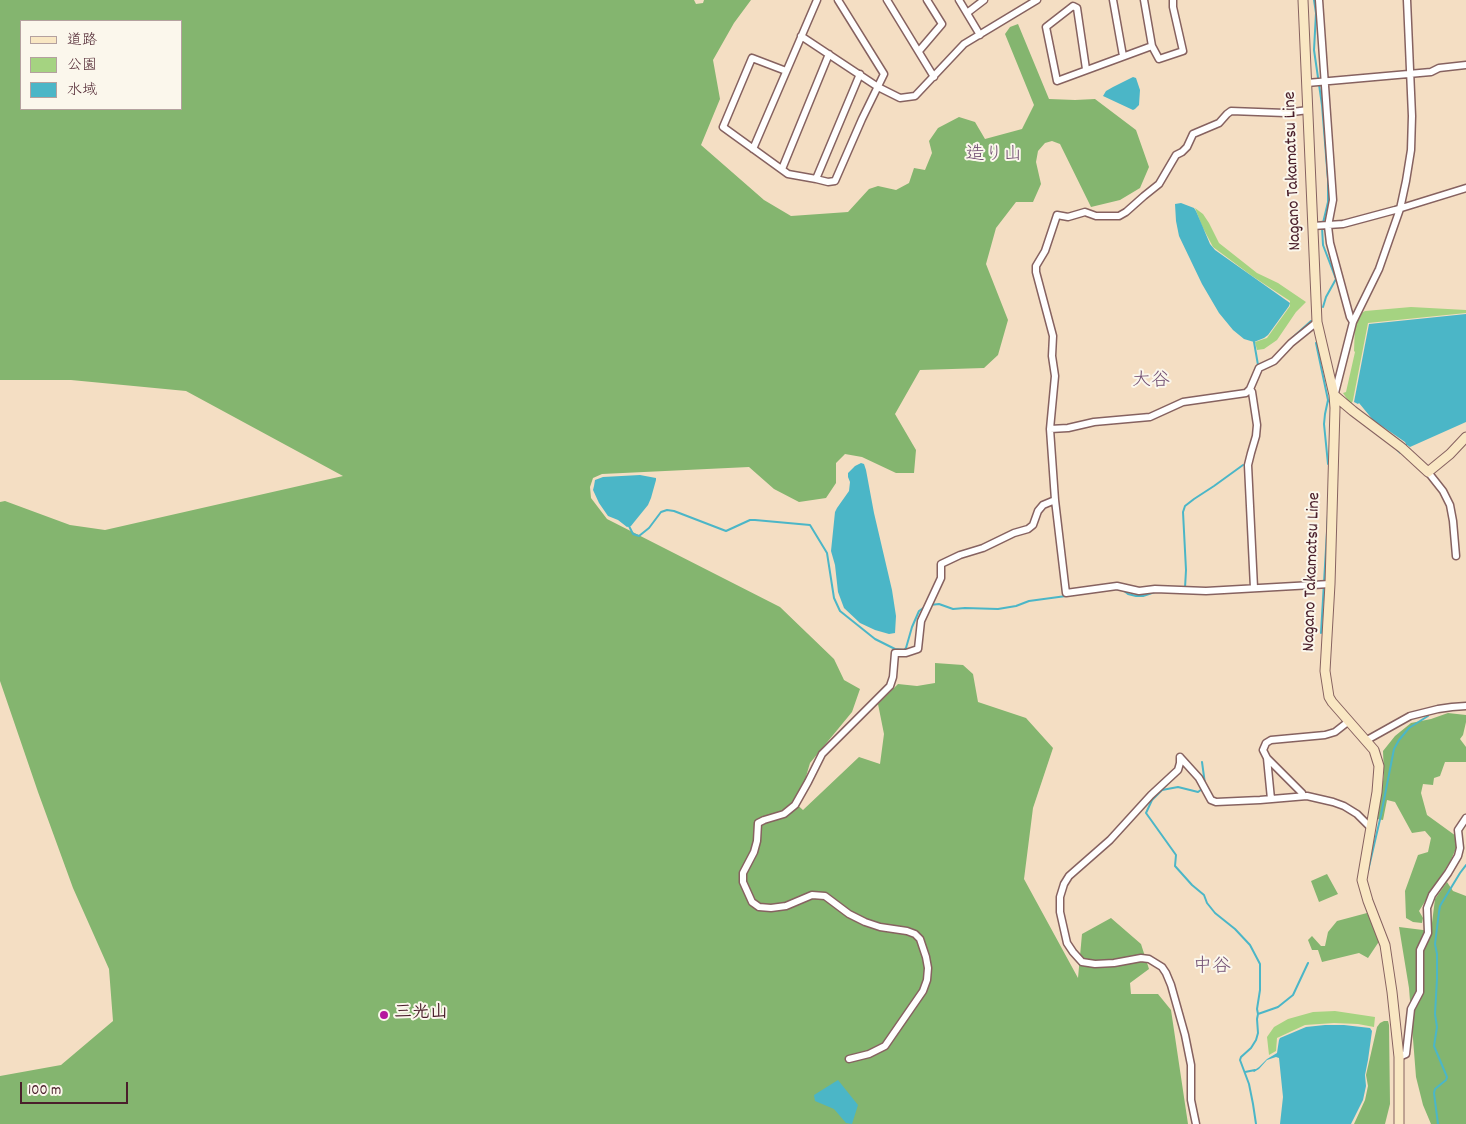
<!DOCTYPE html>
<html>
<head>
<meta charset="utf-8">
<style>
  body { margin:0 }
  #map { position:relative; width:1466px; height:1124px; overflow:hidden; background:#f4dec3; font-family:Dekko,"Klee One",sans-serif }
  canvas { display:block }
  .legend { position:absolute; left:20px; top:20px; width:162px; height:90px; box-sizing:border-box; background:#fbf7ec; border:1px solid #b4a19f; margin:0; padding:6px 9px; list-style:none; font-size:15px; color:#4a1f2b }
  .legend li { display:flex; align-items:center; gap:10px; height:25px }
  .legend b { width:25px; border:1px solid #b4a19f }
  .scale { position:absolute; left:20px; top:1082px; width:108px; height:22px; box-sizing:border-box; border:2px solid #4a1f2b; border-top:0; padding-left:6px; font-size:15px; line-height:18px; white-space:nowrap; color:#4a1f2b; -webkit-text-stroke:4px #fbf7ec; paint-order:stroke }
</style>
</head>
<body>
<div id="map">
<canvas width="1466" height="1124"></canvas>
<ul class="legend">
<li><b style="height:6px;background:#f9e7c3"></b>道路</li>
<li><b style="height:14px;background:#a5d381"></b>公園</li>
<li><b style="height:14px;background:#4bb6c7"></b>水域</li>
</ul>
<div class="scale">100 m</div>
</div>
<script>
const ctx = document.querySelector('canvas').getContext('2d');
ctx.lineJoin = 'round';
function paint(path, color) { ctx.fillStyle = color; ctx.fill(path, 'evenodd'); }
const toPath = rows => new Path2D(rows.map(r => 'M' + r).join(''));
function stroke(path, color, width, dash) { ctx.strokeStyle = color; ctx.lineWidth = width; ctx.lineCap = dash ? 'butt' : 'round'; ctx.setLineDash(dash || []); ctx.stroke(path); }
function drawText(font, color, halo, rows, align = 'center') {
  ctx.font = font + ' Dekko,"Klee One",sans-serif'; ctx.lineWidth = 4; ctx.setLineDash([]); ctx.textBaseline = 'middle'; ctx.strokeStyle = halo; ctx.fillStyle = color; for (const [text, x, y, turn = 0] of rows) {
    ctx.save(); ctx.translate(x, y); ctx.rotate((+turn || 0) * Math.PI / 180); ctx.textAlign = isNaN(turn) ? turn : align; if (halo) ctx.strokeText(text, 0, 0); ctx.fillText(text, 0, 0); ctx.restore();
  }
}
paint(toPath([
  [1195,208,1203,214,1209,223,1219,243,1257,273,1278,283,1306,302,1296,312,1277,340,1264,349,1257,350,1255,342,1267,338,1290,306,1290,301,1252,276,1213,247,1202,226],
  [1411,307,1466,310,1466,313,1368,323,1353,400,1351,405,1343,393,1346,392,1355,352,1354,351,1355,325,1360,314,1365,311],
  [1335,1011,1375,1017,1374,1027,1358,1024,1334,1023,1305,1025,1277,1038,1276,1051,1269,1055,1267,1037,1274,1027,1288,1019,1313,1012]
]), '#a5d381');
paint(toPath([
  [0,0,694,0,696,4,703,3,704,0,751,0,734,23,713,60,720,99,701,145,764,200,791,216,848,212,869,189,878,186,896,190,909,183,914,168,925,170,932,153,929,141,938,128,959,117,975,122,985,139,1022,129,1034,105,1005,34,1010,27,1018,24,1049,99,1075,100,1095,99,1136,130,1149,167,1140,188,1120,200,1091,207,1060,144,1052,141,1045,143,1038,151,1036,162,1041,184,1033,202,1016,202,996,228,986,264,1008,320,998,355,984,368,920,370,895,414,916,450,914,473,896,473,862,457,845,454,836,463,836,483,826,498,799,502,774,489,749,467,602,474,593,478,590,487,591,498,607,519,780,607,834,659,844,680,860,689,852,712,810,763,805,780,793,801,803,810,859,757,880,764,884,734,878,704,898,684,917,686,935,683,935,663,963,665,973,674,978,702,1026,718,1053,748,1033,808,1024,879,1078,978,1082,934,1111,918,1141,944,1149,969,1130,983,1131,994,1158,994,1171,1010,1188,1124,0,1124,0,1076,61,1065,113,1021,109,969,73,888,38,792,0,681,0,502,5,501,70,525,105,530,343,476,186,391,71,380,0,380],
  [21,21,181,21,181,109,21,109],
  [1448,713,1466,715,1466,722,1463,735,1460,739,1466,747,1466,762,1445,762,1440,776,1434,778,1433,785,1423,784,1421,793,1427,815,1456,836,1457,846,1451,860,1419,911,1423,918,1422,923,1413,922,1406,918,1405,891,1418,855,1428,852,1431,838,1425,831,1412,833,1395,802,1387,800,1383,820,1377,819,1384,775,1383,751,1395,736,1411,723,1431,719],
  [1327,874,1338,894,1319,902,1311,881],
  [1447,882,1453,891,1466,896,1466,1124,1431,1124,1423,1105,1416,1077,1409,988,1399,927,1431,931,1435,899],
  [1367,913,1380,940,1368,958,1359,953,1322,962,1318,950,1312,950,1308,940,1312,936,1321,946,1325,946,1328,932,1337,921],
  [1384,1021,1388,1021,1389,1025,1390,1104,1385,1124,1354,1124,1365,1100,1368,1086,1366,1075,1377,1027,1380,1023]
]), '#84b56f');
paint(toPath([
  [1133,77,1136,78,1140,90,1139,105,1135,109,1133,110,1103,96,1106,91,1113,87],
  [1181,203,1194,208,1196,211,1210,244,1215,250,1290,303,1289,306,1268,335,1264,338,1254,342,1244,339,1233,330,1219,313,1202,284,1179,236,1176,221,1175,204],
  [1466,314,1466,422,1410,447,1407,445,1400,454,1396,450,1400,450,1406,444,1405,442,1373,420,1359,403,1358,404,1354,402,1369,324],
  [861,463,864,464,866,470,874,513,892,590,896,616,895,633,889,634,875,630,860,623,844,608,838,592,835,565,831,551,835,512,837,508,849,491,850,482,848,477,848,473,855,466],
  [640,475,656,478,656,480,651,498,648,505,635,521,631,526,627,527,618,520,608,516,599,503,593,490,594,486,595,480,603,477],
  [1325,1025,1344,1025,1370,1028,1372,1031,1368,1060,1365,1075,1366,1086,1363,1100,1351,1124,1280,1124,1283,1097,1279,1058,1276,1057,1267,1060,1259,1069,1254,1072,1253,1071,1259,1067,1267,1059,1277,1053,1279,1040,1280,1038,1306,1027],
  [838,1080,858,1105,852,1124,846,1123,834,1109,815,1101,814,1095]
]), '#4bb6c7');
stroke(toPath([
  [1314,0,1316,13,1314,50,1322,105,1328,180,1328,202,1323,223],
  [1322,227,1323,245,1336,279,1326,297,1323,307],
  [1291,339,1311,321],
  [1254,342,1258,365],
  [1316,343,1328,400,1330,402],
  [1328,464,1324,424,1325,414,1328,400],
  [629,526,633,534,639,536,649,528,661,512,667,510,674,511,726,531,750,520,755,520,810,525,827,553,834,598,840,611,875,639,895,649,904,650,906,648,912,627,919,611,926,606],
  [1185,588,1186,570,1183,512,1185,506,1194,499,1214,486,1243,465],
  [1115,589,1123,590,1128,594,1136,596,1143,596,1155,592],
  [930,605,939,604,953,609,965,608,998,609,1016,606,1029,601,1066,596],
  [1321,633,1328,515],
  [1202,762,1205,784],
  [1202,789,1198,792,1178,787,1162,790,1152,800,1146,813,1176,855,1175,866,1192,885,1204,895,1207,903,1215,913,1235,929,1250,945,1260,964,1260,990,1257,1009,1258,1014],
  [1368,871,1381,815,1394,749,1399,740,1409,728,1428,716],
  [1245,1072,1255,1070],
  [1256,1124,1253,1104,1249,1084,1240,1060,1241,1057,1251,1048,1256,1040,1258,1033,1257,1019,1258,1014,1278,1007,1293,995,1308,963],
  [1438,1124,1434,1093,1435,1089,1446,1080,1447,1077,1434,1046,1437,1027,1435,1014,1437,979,1437,954,1435,944,1439,912,1440,906,1460,873,1466,865]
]), '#4bb6c7', 2);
const minor = toPath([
  [887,0,934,77],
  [959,0,980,35],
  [1113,0,1123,56],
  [1144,0,1152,46,1159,59,1183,51,1173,7,1173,0],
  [1319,0,1333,200,1328,226,1330,243,1350,317,1353,322],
  [967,13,984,0],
  [801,36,878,87,900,98,915,96,964,44,1037,0],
  [919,51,942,24,927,0],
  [1086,69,1077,8,1073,6,1046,27,1057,81,1152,46],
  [786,71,752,58,723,127,788,174,816,179,860,74],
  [1307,83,1431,72,1439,68,1466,65],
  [1308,110,1285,113,1231,111,1227,114,1219,123,1193,134,1187,147,1182,152,1176,155,1159,184,1144,196,1126,212,1119,216,1096,216,1085,212,1068,217,1057,215,1045,251,1036,266,1036,272,1053,336,1052,356,1055,376,1050,429,1055,500,1066,593,1117,586,1139,591,1155,589,1206,591,1330,584],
  [753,149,817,0],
  [782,169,829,54],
  [816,179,828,182,835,181,862,119,884,74,838,0],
  [1313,226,1343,224,1395,210,1466,188],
  [1250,389,1252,392,1257,425,1256,436,1251,453,1248,465,1254,588],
  [1335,393,1353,322,1379,269,1400,209,1406,181,1411,150,1412,116,1407,0],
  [1050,429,1068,428,1094,422,1150,417,1183,402,1246,393,1250,389,1259,368,1274,361,1291,343,1317,322],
  [1428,472,1443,491,1450,505,1453,521,1456,556],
  [1367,740,1410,716,1438,709,1452,707,1466,706],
  [1180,757,1180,763,1178,770,1151,795,1110,840,1069,876,1064,884,1060,897,1060,912,1067,943,1073,952,1082,962,1095,964,1114,963,1141,958,1149,959,1162,967,1166,973,1171,985,1185,1035,1191,1065,1191,1100,1196,1124],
  [1180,757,1199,778,1211,800,1216,802,1260,800,1307,796,1333,802,1344,806,1357,814,1370,827],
  [1267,758,1271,799],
  [1303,796,1302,793,1267,758,1263,750,1266,743,1271,740,1325,735,1335,732,1349,721],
  [1399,1057,1406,1054,1411,1009,1420,992,1420,950,1428,933,1427,908,1432,895,1448,873,1458,856,1460,848,1458,830,1466,818],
  [849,1059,869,1054,885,1046,923,991,927,980,928,968,926,957,920,939,915,934,907,931,880,927,865,922,849,914,825,896,812,895,786,906,771,908,759,907,752,902,743,882,743,873,754,852,757,841,758,823,764,820,784,814,795,805,808,782,822,754,890,686,893,677,895,653,906,653,918,649,921,621,941,578,941,564,960,555,983,548,1014,533,1028,529,1033,525,1038,511,1043,505,1055,500]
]);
const secondary = toPath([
  [1303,0,1317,322,1334,395,1335,408,1330,584,1325,671,1329,697,1332,702,1374,750,1379,766,1377,792,1362,880,1368,901,1385,945,1392,992,1399,1057,1399,1124],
  [1334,395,1353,411,1402,448,1428,472,1450,454,1466,437]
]);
stroke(minor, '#866260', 9);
stroke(secondary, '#866260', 11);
stroke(minor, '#fff', 6);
stroke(secondary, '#f9e7c3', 9);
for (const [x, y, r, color] of [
  [384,1015,5,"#b5179e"]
]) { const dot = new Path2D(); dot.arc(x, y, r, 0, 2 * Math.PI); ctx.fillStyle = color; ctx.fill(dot); stroke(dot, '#fbf7ec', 2); }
drawText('18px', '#4a1f2b', '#fbf7ec', [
  ["Nagano Takamatsu Line",1294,171,-92],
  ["Nagano Takamatsu Line",1313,572,-88]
]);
drawText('bold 18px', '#4a1f2b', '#fbf7ec', [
  ["三光山",394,1015]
], 'left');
drawText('19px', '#735174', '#fbf7ec', [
  ["造り山",994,156],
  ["大谷",1151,382],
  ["中谷",1212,968]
]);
</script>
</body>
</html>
